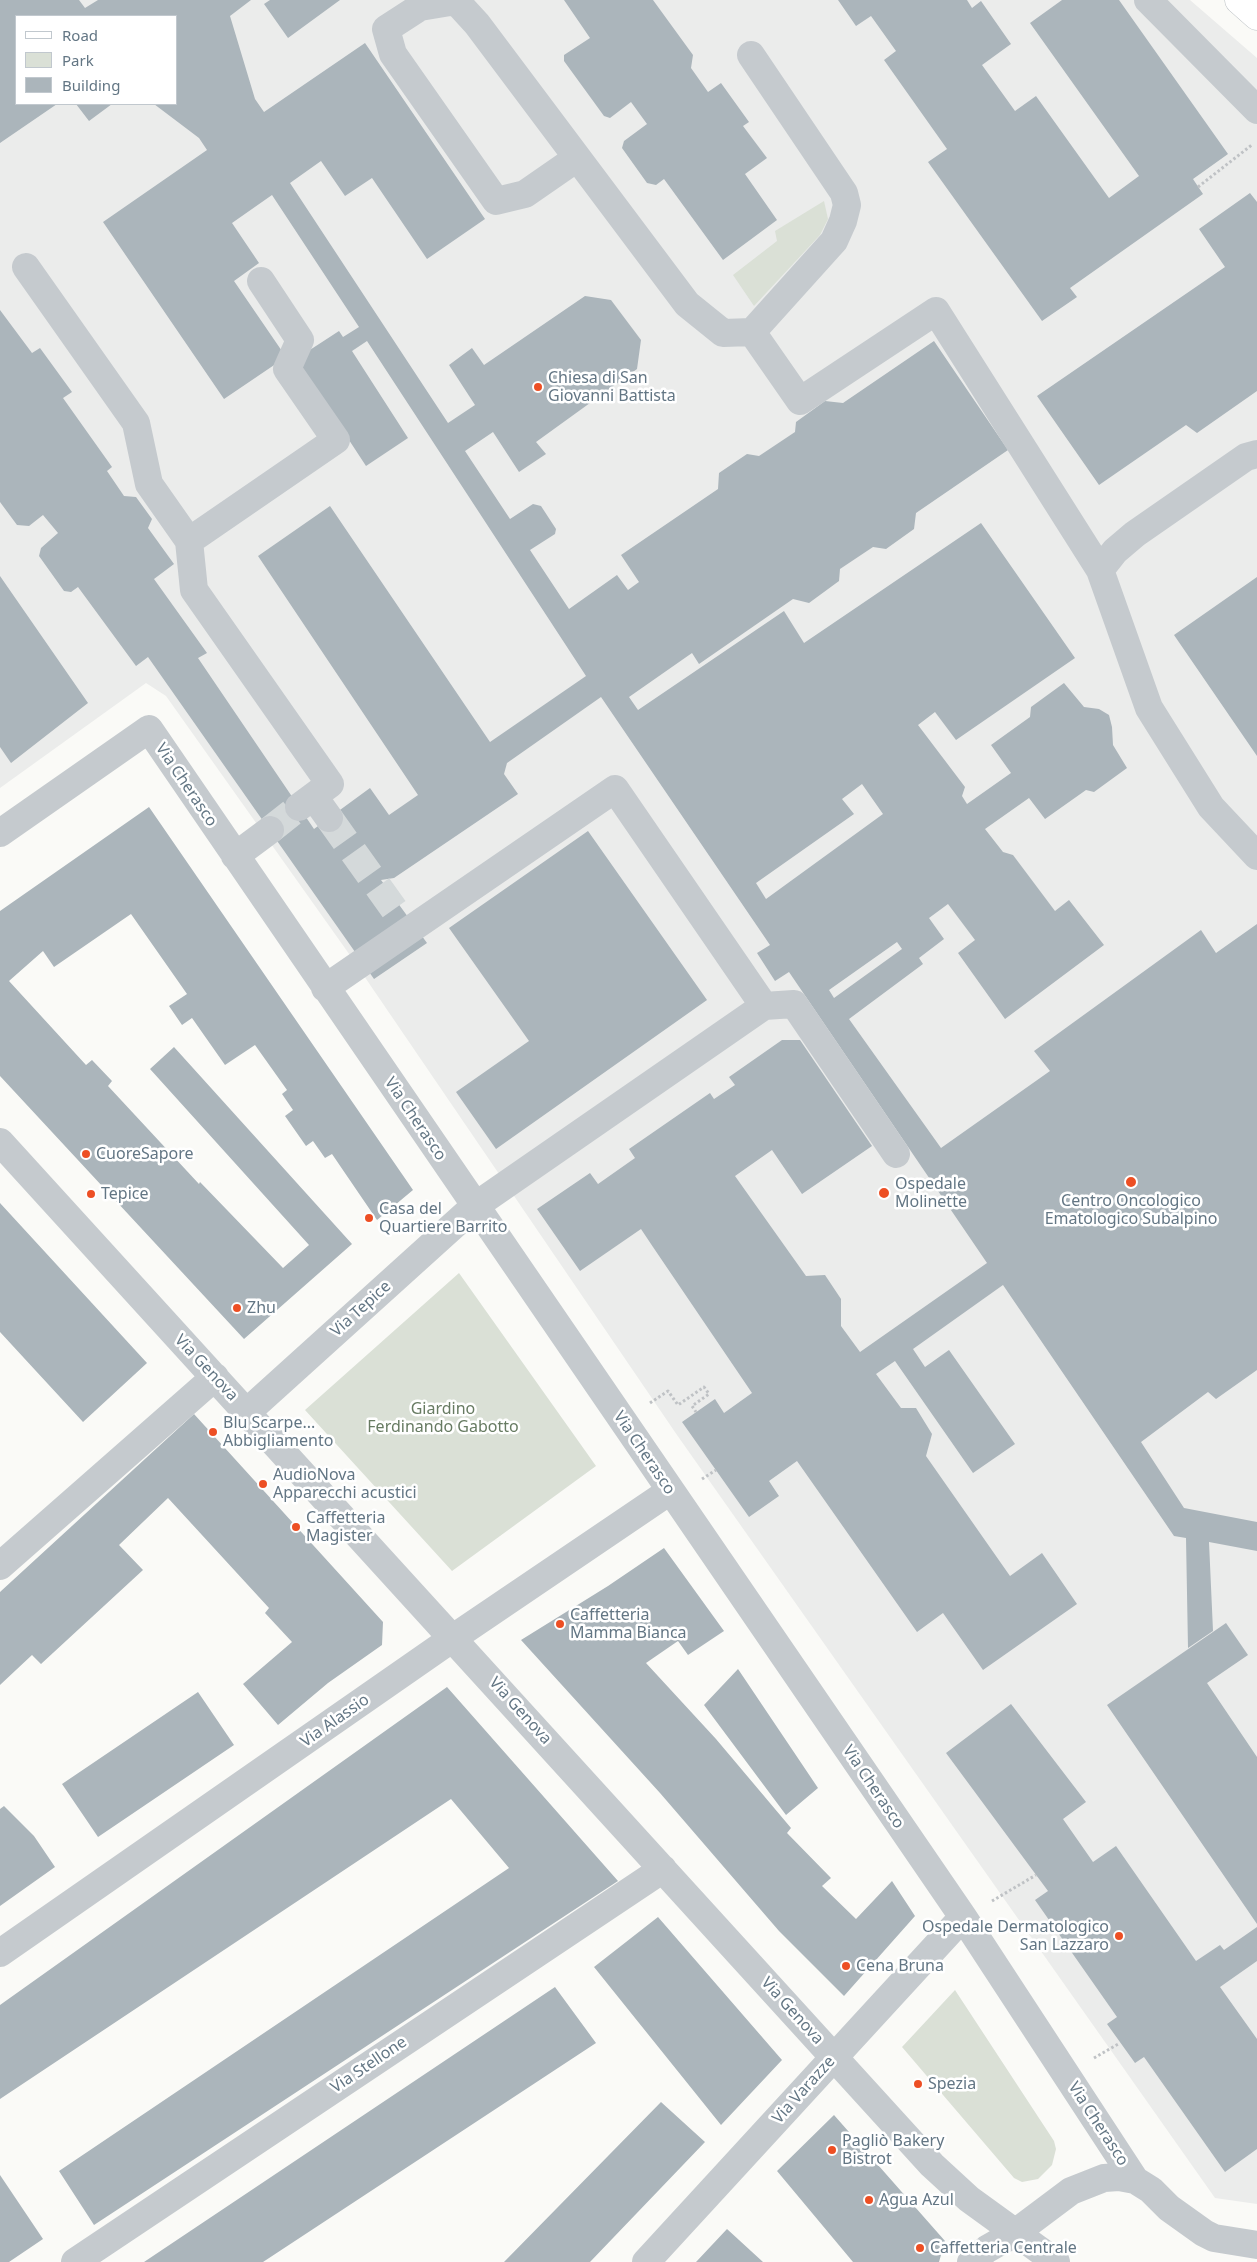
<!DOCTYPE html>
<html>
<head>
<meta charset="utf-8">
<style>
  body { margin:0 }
  #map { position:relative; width:1257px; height:2262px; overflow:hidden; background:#fafaf7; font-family:"Noto Sans",sans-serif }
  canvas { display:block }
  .legend { position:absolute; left:15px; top:15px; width:162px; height:90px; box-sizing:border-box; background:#fff; border:1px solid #c1c8ce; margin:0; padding:6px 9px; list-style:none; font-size:15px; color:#637684 }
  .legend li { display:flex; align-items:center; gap:10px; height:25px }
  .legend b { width:25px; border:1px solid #c1c8ce }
</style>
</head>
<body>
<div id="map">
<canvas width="1257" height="2262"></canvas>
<ul class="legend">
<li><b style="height:6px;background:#fff"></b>Road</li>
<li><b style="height:14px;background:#dae0d6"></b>Park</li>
<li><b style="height:14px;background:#abb5bb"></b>Building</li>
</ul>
</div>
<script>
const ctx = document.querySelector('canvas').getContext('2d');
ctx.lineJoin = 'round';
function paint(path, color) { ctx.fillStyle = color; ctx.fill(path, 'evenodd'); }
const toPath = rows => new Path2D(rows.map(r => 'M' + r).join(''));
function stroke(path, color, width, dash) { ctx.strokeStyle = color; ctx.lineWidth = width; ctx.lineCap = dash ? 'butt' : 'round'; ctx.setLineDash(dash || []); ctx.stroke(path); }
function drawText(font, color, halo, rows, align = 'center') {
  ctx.font = font + ' "Noto Sans",sans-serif'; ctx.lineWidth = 5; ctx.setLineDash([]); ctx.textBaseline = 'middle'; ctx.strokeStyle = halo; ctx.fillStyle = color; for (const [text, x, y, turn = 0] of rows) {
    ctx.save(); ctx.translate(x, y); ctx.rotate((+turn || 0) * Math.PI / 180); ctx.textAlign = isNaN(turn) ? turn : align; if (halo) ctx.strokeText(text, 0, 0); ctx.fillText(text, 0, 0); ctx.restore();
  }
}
paint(toPath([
  [0,0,1190,0,1257,58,1257,2204,1215,2198,677,1435,347,951,166,696,146,683,0,788],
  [16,16,176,16,176,104,16,104]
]), '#ebeceb');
paint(toPath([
  [824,201,828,219,820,235,754,306,733,275,777,241,775,231],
  [459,1273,596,1466,452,1571,305,1410],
  [955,1990,1054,2141,1056,2149,1052,2165,1038,2179,1022,2182,1014,2178,902,2047]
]), '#dae0d6');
paint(toPath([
  [0,0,79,0,85,8,98,0,251,0,230,16,255,99,264,112,365,43,485,219,427,259,372,178,345,196,321,161,290,183,448,423,475,405,449,365,472,348,484,365,585,296,611,300,641,340,637,369,536,442,546,454,519,472,493,432,465,451,510,519,533,504,541,506,556,529,555,534,530,550,569,609,617,575,628,590,639,582,621,555,718,489,719,473,747,454,759,456,795,432,796,422,825,401,843,403,934,341,1008,450,916,513,914,529,886,549,873,547,840,569,839,581,809,603,793,599,699,664,692,653,629,697,638,710,784,611,804,643,981,523,1075,658,956,740,935,712,918,725,965,787,962,796,967,804,1011,773,991,745,1030,717,1031,707,1064,683,1084,707,1099,709,1109,715,1112,727,1113,745,1127,768,1094,792,1086,790,1045,819,1029,798,985,829,1003,852,1013,855,1055,911,1069,900,1104,945,1005,1019,958,953,975,940,948,904,929,918,944,939,919,958,923,964,849,1019,941,1148,1050,1071,1034,1051,1201,930,1216,953,1257,924,1257,1370,1216,1399,1208,1392,1141,1442,1184,1508,1257,1522,1257,1551,1209,1542,1213,1631,1188,1648,1186,1538,1174,1536,1003,1285,913,1349,925,1367,949,1350,1015,1444,973,1473,895,1361,876,1374,901,1408,916,1408,932,1434,926,1456,1010,1576,1042,1553,1077,1604,983,1670,943,1613,917,1632,797,1461,769,1481,779,1496,749,1517,682,1422,715,1399,724,1413,752,1393,653,1247,641,1229,580,1271,537,1209,590,1173,598,1184,635,1158,629,1149,710,1093,714,1099,735,1085,729,1077,782,1040,800,1040,872,1146,802,1194,772,1150,735,1176,806,1276,825,1275,841,1299,841,1326,860,1352,987,1263,789,972,775,981,757,953,770,945,601,697,507,763,504,774,518,794,394,878,381,880,427,943,374,979,148,657,136,666,78,587,71,592,64,591,39,556,41,548,58,533,43,515,29,526,17,525,0,502,0,310,32,353,40,348,72,392,63,398,112,467,107,471,124,496,136,497,152,519,148,528,174,564,154,579,207,653,198,658,314,829,370,788,389,815,418,795,258,556,330,506,490,742,586,676,367,341,352,351,408,438,366,466,296,359,339,331,343,337,359,327,272,195,232,223,259,263,234,281,286,357,224,399,103,222,207,150,199,138,154,104,176,104,176,16,16,16,16,104,57,104,0,143],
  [862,784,883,814,766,899,756,883,854,814,842,799],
  [897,942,902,949,834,998,829,990],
  [270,0,340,0,288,38,264,4],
  [564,0,653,0,693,55,691,68,708,92,721,83,749,122,743,126,767,158,745,174,777,220,723,260,664,179,656,185,647,183,622,148,624,141,647,124,631,102,610,118,604,116,564,61,564,55,590,38],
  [838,0,967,0,972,8,981,1,1011,44,982,65,1015,111,1036,96,1109,198,1139,176,1030,23,1062,0,1119,0,1228,154,1193,179,1203,194,1070,288,1077,297,1042,321,928,162,947,149,884,60,896,51,871,16,856,26],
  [76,104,112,104,89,121],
  [1250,193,1257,202,1257,391,1197,433,1186,425,1099,485,1037,396,1225,267,1199,229],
  [0,576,88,703,11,763,0,747],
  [1257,577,1257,756,1174,635],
  [149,807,413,1190,377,1220,332,1154,325,1158,313,1141,306,1146,285,1116,293,1110,282,1094,287,1090,255,1045,225,1065,192,1018,182,1025,169,1006,187,994,131,914,54,967,43,951,9,981,86,1065,92,1060,112,1081,108,1086,199,1184,200,1182,283,1268,309,1245,150,1069,174,1047,352,1244,244,1339,0,1076,0,911],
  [588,831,707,1000,496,1149,456,1092,529,1041,449,928],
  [0,1203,147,1363,83,1422,0,1332],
  [194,1414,383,1622,382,1645,328,1683,278,1725,243,1684,292,1642,265,1613,269,1608,168,1498,119,1545,143,1570,41,1664,32,1655,0,1685,0,1592],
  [664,1548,724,1631,688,1655,678,1641,646,1663,716,1739,791,1828,787,1833,831,1878,822,1886,856,1919,892,1881,915,1916,844,1996,779,1931,660,1793,521,1640,608,1586],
  [1226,1623,1248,1655,1207,1683,1257,1757,1257,1924,1107,1705],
  [738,1669,818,1788,786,1815,704,1705],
  [447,1687,618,1881,94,2225,59,2171,509,1868,451,1799,0,2099,0,2005],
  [198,1692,234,1745,98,1837,62,1784],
  [1011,1704,1086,1802,1063,1819,1093,1862,1116,1846,1196,1961,1220,1945,1224,1950,1257,1927,1257,1961,1220,1987,1257,2039,1257,2149,1225,2172,1144,2057,1135,2063,1107,2024,1117,2017,1035,1900,1048,1891,946,1753],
  [4,1806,34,1836,55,1867,0,1906,0,1809],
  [658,1917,782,2060,721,2125,594,1967],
  [555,1987,596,2043,263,2262,144,2262],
  [661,2102,705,2142,590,2262,504,2262],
  [834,2115,945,2241,939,2262,853,2262,777,2171],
  [0,2175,43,2239,9,2262,0,2262],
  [727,2229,763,2262,696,2262]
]), '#abb5bb');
stroke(toPath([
  [329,818,399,916],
  [270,830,299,807]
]), '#d4d9da', 28, [28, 14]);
const major = toPath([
  [1239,0,1257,16]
]);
stroke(major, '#b6bcc0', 29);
stroke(toPath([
  [1198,187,1253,144],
  [650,1403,668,1391,678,1405,704,1387,709,1394,692,1406,696,1412],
  [702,1479,716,1470],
  [992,1901,1036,1875],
  [1094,2058,1120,2043]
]), '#bfc2c5', 3, [2.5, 2.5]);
stroke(toPath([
  [1148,0,1257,110],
  [751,55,844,193,847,205,843,221,834,241,752,332,800,401,936,311,1100,570,1115,551,1135,534,1246,457,1257,454],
  [577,158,525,194,496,201,393,54,386,29,420,7,456,1,477,24,687,304,723,333,752,332],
  [26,267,136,423,149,484,189,541,336,440,287,369,300,340,261,281],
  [189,541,194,590,330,784,299,807],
  [1100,570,1149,708,1211,807,1257,856],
  [314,797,329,818],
  [0,833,149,729,963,1917,1135,2180],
  [235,856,270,830],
  [325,988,615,789,764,1006],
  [0,1142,932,2165,969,2199,1056,2262],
  [247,1412,475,1206,764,1006,794,1004,896,1154],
  [0,1566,215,1377],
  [0,1953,453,1638,670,1491],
  [75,2262,663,1869],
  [646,2262,963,1917],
  [971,2262,987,2249,1015,2233,1071,2191,1104,2178,1119,2177,1135,2180,1151,2190,1169,2208,1204,2233,1214,2238,1257,2245]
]), '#c5cace', 28);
stroke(major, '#fff', 28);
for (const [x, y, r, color] of [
  [538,387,5,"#ed4f24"],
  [86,1154,5,"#ed4f24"],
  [1131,1182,6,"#ed4f24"],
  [884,1193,6,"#ed4f24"],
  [91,1194,5,"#ed4f24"],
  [369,1218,5,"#ed4f24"],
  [237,1308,5,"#ed4f24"],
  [213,1432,5,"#ed4f24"],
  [263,1484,5,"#ed4f24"],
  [296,1527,5,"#ed4f24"],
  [560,1624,5,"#ed4f24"],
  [1119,1936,5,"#ed4f24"],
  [846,1966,5,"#ed4f24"],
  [918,2084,5,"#ed4f24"],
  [832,2150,5,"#ed4f24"],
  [869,2200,5,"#ed4f24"],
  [920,2248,5,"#ed4f24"]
]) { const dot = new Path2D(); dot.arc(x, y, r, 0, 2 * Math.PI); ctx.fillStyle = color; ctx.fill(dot); stroke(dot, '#fff', 2); }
drawText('16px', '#637684', '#fff', [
  ["Chiesa di San",548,378],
  ["Giovanni Battista",548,396],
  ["CuoreSapore",96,1154],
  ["Ospedale",895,1184],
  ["Molinette",895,1202],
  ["Tepice",101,1194],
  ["Centro Oncologico",1131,1201,"center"],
  ["Ematologico Subalpino",1131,1219,"center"],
  ["Casa del",379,1209],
  ["Quartiere Barrito",379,1227],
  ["Zhu",247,1308],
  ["Blu Scarpe...",223,1423],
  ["Abbigliamento",223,1441],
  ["AudioNova",273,1475],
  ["Apparecchi acustici",273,1493],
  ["Caffetteria",306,1518],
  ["Magister",306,1536],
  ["Caffetteria",570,1615],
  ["Mamma Bianca",570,1633],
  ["Ospedale Dermatologico",1109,1927,"right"],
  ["San Lazzaro",1109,1945,"right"],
  ["Cena Bruna",856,1966],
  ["Spezia",928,2084],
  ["Pagliò Bakery",842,2141],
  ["Bistrot",842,2159],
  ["Agua Azul",879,2200],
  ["Caffetteria Centrale",930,2248]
], 'left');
drawText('16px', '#637684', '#fff', [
  ["Via Cherasco",186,785,56],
  ["Via Cherasco",415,1119,56],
  ["Via Tepice",361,1309,-42],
  ["Via Genova",206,1368,47],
  ["Via Cherasco",644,1453,56],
  ["Via Genova",520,1711,48],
  ["Via Alassio",335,1721,-35],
  ["Via Cherasco",873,1787,56],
  ["Via Genova",792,2011,48],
  ["Via Stellone",369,2065,-34],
  ["Via Varazze",804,2090,-48],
  ["Via Cherasco",1098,2124,57]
]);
drawText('16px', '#677b62', '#fff', [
  ["Giardino",443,1409],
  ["Ferdinando Gabotto",443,1427]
]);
</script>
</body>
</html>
